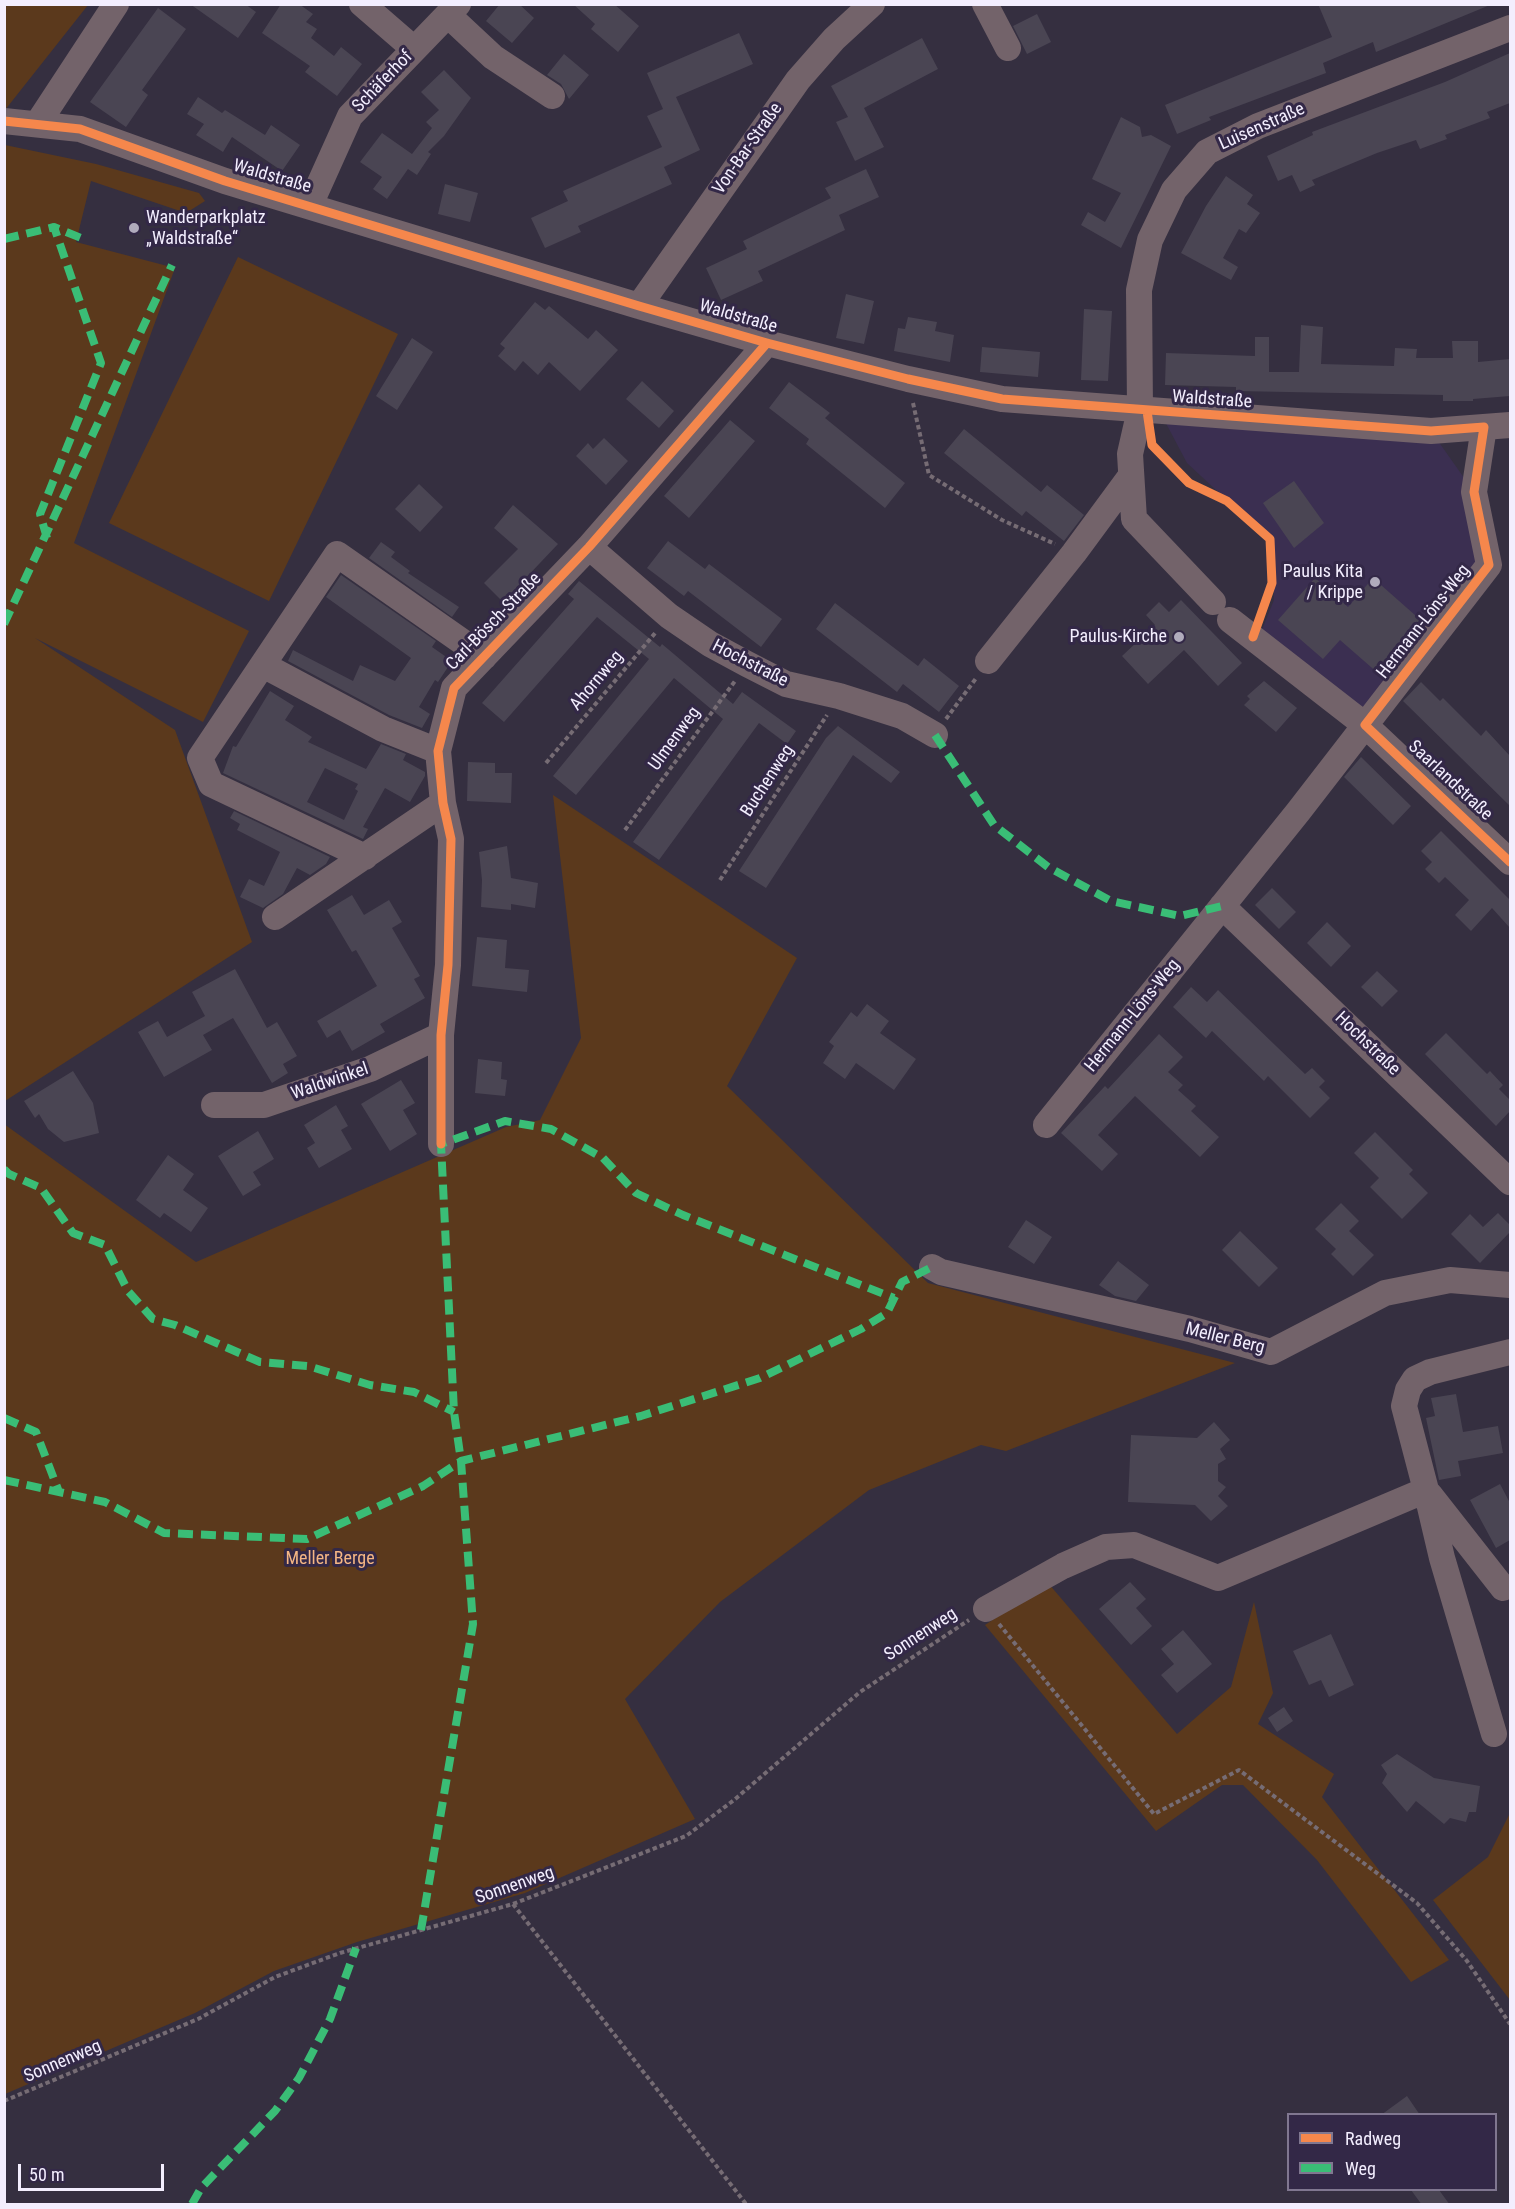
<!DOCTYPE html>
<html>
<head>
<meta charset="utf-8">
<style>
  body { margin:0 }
  #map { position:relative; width:1515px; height:2209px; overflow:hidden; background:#352f40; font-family:"Roboto Condensed",sans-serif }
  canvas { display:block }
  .frame { position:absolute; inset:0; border:6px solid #f3eefe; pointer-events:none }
  .legend { position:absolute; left:1287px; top:2113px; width:210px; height:78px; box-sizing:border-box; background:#332847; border:2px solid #807790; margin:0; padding:8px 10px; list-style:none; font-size:18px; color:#f3eefe }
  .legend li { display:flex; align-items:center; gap:12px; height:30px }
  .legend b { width:30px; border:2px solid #807790 }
  .scale { position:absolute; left:18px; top:2164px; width:146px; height:27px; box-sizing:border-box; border:3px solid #f3eefe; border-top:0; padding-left:8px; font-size:18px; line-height:21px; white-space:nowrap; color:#f3eefe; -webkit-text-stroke:4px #332847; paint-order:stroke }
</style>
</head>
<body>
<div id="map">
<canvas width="1515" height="2209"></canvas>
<div class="frame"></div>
<ul class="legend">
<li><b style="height:8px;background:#f5874c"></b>Radweg</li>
<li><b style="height:8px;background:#3abd76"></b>Weg</li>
</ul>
<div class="scale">50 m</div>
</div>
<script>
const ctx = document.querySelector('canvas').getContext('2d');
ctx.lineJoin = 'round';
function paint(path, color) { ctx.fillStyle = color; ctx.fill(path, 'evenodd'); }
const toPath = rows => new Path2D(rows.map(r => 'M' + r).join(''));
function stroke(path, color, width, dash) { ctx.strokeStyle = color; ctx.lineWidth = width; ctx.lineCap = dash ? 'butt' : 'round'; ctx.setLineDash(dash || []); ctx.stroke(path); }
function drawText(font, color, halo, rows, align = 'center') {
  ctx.font = font + ' "Roboto Condensed",sans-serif'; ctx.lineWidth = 6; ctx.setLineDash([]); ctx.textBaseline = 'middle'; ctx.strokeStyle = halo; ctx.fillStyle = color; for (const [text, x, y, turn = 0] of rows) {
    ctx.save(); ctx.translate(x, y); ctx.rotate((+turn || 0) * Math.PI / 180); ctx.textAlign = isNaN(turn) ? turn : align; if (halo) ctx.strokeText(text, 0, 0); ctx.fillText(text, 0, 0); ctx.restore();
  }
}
paint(toPath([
  [1160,412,1431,431,1474,492,1489,565,1365,725,1257,642,1274,600,1274,544,1187,463]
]), '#3b2f51');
paint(toPath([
  [5,5,88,5,5,110],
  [5,145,96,164,199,193,205,201,186,213,91,181,76,242,175,268,74,543,249,631,203,722,35,638,175,730,252,942,5,1101],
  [238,257,398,334,269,601,109,523],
  [553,795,797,958,727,1086,928,1283,1235,1363,1006,1451,981,1445,869,1490,720,1602,625,1699,695,1819,525,1893,357,1942,274,1971,195,2013,5,2094,4,1124,196,1262,506,1127,540,1120,581,1038],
  [1048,1583,1177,1734,1231,1687,1254,1602,1273,1693,1258,1724,1334,1774,1322,1797,1449,1960,1411,1982,1317,1860,1243,1785,1222,1785,1156,1831,985,1625],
  [1510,1813,1510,2000,1433,1900,1488,1857]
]), '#5b391c');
paint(toPath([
  [190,4,245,4,256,12,238,38],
  [281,4,299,4,313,14,306,22,317,29,311,38,334,56,341,47,362,64,337,96,305,72,310,66,262,33],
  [500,4,519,4,534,18,512,43,486,21],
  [573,4,614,4,639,26,618,52,591,29,595,24],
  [1318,4,1490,5,1376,52,1373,42,1323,63,1326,73,1209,117,1211,120,1177,134,1165,105,1332,37],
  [158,8,186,29,142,90,148,95,126,127,90,102],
  [1037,14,1051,42,1027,54,1013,26],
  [739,33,753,64,676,97,700,150,664,167,672,184,578,226,581,232,545,248,531,218,568,201,563,191,662,147,647,116,663,109,647,73],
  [922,38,938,69,864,108,884,147,855,161,836,122,848,117,831,86],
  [1510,53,1510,103,1487,112,1490,118,1445,135,1447,139,1420,149,1416,140,1377,153,1312,180,1315,185,1300,192,1292,175,1278,181,1267,156,1313,135,1312,132,1445,82],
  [564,54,589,75,569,99,561,84,547,75],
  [444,70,471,98,444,136,428,152,431,154,417,175,408,169,387,199,373,189,382,177,360,162,382,133,412,154,432,128,426,122,439,110,421,92],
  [198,97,222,113,225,110,265,135,271,125,300,145,282,171,232,137,223,152,196,135,204,124,187,114],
  [1121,117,1140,127,1142,137,1151,135,1171,146,1121,248,1081,225,1088,212,1105,222,1121,193,1092,179],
  [866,169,879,197,839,215,845,230,758,271,763,281,721,300,706,268,747,249,743,241,831,198,825,188],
  [1226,176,1253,195,1247,204,1260,213,1246,233,1239,229,1223,258,1238,267,1231,280,1181,253,1206,206],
  [445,184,478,193,470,222,438,214],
  [846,294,874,301,864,344,836,338],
  [535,302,545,310,549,306,588,339,596,330,618,350,580,391,549,362,538,375,523,361,515,371,498,356,505,348,500,344],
  [1084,309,1112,311,1108,381,1081,380],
  [908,317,937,322,935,331,954,335,950,362,894,351,898,328,905,329],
  [1301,325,1323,327,1321,364,1394,366,1395,348,1417,349,1416,358,1453,358,1452,341,1478,341,1478,362,1510,359,1510,396,1473,399,1473,401,1443,401,1443,395,1236,391,1236,387,1165,385,1166,353,1255,356,1255,337,1269,337,1269,372,1299,372],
  [412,338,433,352,397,410,376,396],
  [982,347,1040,352,1038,377,980,372],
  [642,381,674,411,659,428,626,399],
  [789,382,830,413,825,418,905,483,885,508,806,444,809,439,769,408],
  [730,420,755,441,689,518,664,496],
  [964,429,1041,492,1047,485,1084,515,1064,541,1026,511,1022,516,944,453],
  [604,438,628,461,606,485,576,456,588,443,593,449],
  [1294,481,1324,523,1294,548,1263,503],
  [419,484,443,507,420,532,395,509],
  [513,505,558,544,503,602,484,583,518,549,494,528],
  [668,541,705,569,709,564,782,619,761,647,688,591,684,596,647,568],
  [381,542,395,552,391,557,410,571,408,573,459,607,452,617,369,558],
  [341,575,436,641,432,647,452,661,438,682,435,680,419,707,430,714,422,728,389,715,288,661,293,650,353,681,360,665,395,681,411,658,326,597],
  [1315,578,1348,607,1373,578,1424,623,1379,674,1340,640,1323,659,1278,620],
  [579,581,660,647,662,644,733,704,742,692,796,731,787,744,759,723,659,860,633,842,723,719,674,678,576,795,553,776,649,659,597,617,504,722,482,703,574,599,568,594],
  [1181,600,1242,663,1218,686,1184,650,1148,684,1122,656,1155,625,1146,615,1159,602,1169,612],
  [835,603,918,666,924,658,959,686,939,712,903,684,897,692,816,629],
  [1264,681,1297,708,1276,732,1244,705,1250,699,1247,696],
  [1421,682,1440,701,1443,698,1481,736,1486,730,1510,756,1510,806,1403,701],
  [270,691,294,706,285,720,312,737,308,742,366,769,381,744,406,754,403,760,425,772,425,776,410,802,385,788,363,827,368,829,363,839,223,773,233,746,236,747],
  [325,768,358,784,355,789,358,791,344,820,307,802],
  [838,726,900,772,891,783,853,755,766,888,739,871,826,738],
  [1361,757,1411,806,1393,825,1344,777],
  [468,762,495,763,495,773,512,773,511,803,467,801],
  [234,811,330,857,326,864,310,875,297,868,283,894,263,908,240,897,249,879,264,886,280,852,237,830,240,824,230,818],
  [1441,831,1510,900,1510,928,1492,908,1471,931,1455,915,1469,900,1445,877,1439,883,1425,869,1432,862,1421,851],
  [507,846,511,878,538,883,535,908,511,904,511,910,481,907,482,880,479,852],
  [1272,888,1296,912,1279,929,1255,905],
  [352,895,364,915,389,900,402,922,392,928,420,976,414,979,425,998,380,1024,385,1032,352,1051,340,1030,327,1038,317,1021,377,986,356,950,352,952,327,910],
  [1327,922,1351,946,1331,967,1307,943],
  [477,937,507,940,505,968,529,970,527,992,472,986],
  [235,969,267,1028,277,1022,297,1056,283,1064,288,1073,272,1083,233,1018,203,1035,212,1050,164,1077,138,1032,158,1021,167,1037,205,1016,192,992],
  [1377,971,1398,991,1382,1007,1361,987],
  [1191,987,1207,1002,1218,990,1305,1074,1312,1068,1325,1081,1319,1087,1330,1098,1310,1118,1268,1076,1264,1081,1212,1031,1206,1038,1173,1007],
  [867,1004,889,1021,880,1033,916,1059,894,1090,856,1063,845,1079,823,1063,834,1046,829,1042,851,1012,857,1017],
  [1446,1033,1487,1074,1490,1071,1503,1085,1499,1089,1510,1100,1510,1111,1496,1126,1425,1054],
  [1159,1034,1183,1057,1168,1072,1183,1085,1178,1090,1196,1106,1191,1111,1219,1137,1200,1157,1135,1096,1098,1135,1118,1154,1102,1171,1061,1133,1105,1086,1108,1089],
  [478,1059,502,1062,501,1079,507,1080,505,1096,475,1093],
  [73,1071,93,1103,99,1133,64,1142,48,1129,39,1114,35,1118,24,1101],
  [401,1080,415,1103,403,1110,417,1134,390,1151,361,1104],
  [336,1105,348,1126,341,1130,352,1149,319,1168,307,1148,315,1143,304,1125],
  [258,1131,274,1159,253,1172,261,1185,243,1196,218,1156],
  [1375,1132,1413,1170,1409,1174,1428,1193,1402,1219,1370,1187,1379,1178,1354,1153],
  [168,1155,194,1174,183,1190,208,1208,191,1232,164,1213,160,1218,136,1200],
  [1341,1203,1359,1221,1349,1231,1374,1255,1353,1276,1331,1254,1336,1249,1315,1229],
  [1498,1213,1510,1225,1510,1232,1480,1263,1451,1234,1470,1214,1483,1227],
  [1026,1220,1052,1237,1034,1264,1008,1247],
  [1240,1231,1278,1268,1259,1287,1222,1250],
  [1118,1261,1149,1285,1136,1301,1115,1296,1099,1285],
  [1456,1394,1463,1432,1498,1426,1503,1453,1458,1461,1461,1476,1439,1480,1426,1418,1435,1416,1431,1398],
  [1214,1422,1230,1440,1220,1449,1226,1459,1218,1464,1218,1481,1226,1487,1218,1496,1228,1506,1211,1521,1195,1505,1128,1502,1131,1435,1197,1438],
  [1500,1484,1510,1503,1510,1540,1496,1548,1470,1500],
  [1130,1582,1146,1599,1136,1608,1152,1626,1131,1645,1099,1609],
  [1183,1630,1212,1664,1177,1693,1161,1675,1174,1664,1161,1649],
  [1331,1634,1354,1685,1329,1697,1321,1680,1309,1685,1293,1651],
  [1284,1707,1293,1721,1277,1732,1268,1718],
  [1397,1754,1434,1778,1480,1786,1476,1812,1469,1812,1466,1822,1450,1818,1444,1824,1416,1801,1407,1812,1382,1783,1387,1774,1381,1765],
  [1407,2096,1420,2115,1381,2115],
  [1411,2190,1439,2190,1450,2205,1422,2205]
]), '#4a4553');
stroke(toPath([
  [913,403,929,475,1002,520,1055,544],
  [946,719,977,677],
  [546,763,656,632],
  [625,830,735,681],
  [720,880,827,715],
  [999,1624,1154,1814,1239,1770,1417,1903,1467,1961,1510,2024],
  [513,1904,746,2204],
  [4,2101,198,2019,275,1977,340,1953,513,1904,686,1836,734,1800,860,1692,969,1620]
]), '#766c74', 4, [4.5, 3]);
stroke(toPath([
  [362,4,414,49],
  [985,4,1008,48],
  [448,15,493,57,552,96],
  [4,121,80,129,225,181,639,306,767,343,908,379,1002,399,1431,431,1510,425],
  [38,123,116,4],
  [310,205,350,116,458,4],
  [639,306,798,80,834,39,872,4],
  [589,547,669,616,710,644,747,664,786,684,839,696,902,716,935,735],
  [1213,602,1134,519,1130,454,1140,410,1139,290,1150,240,1174,190,1207,152,1258,126,1510,28],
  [1230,620,1365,725,1510,862],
  [988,661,1074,553,1130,477],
  [263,665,383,729,438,751],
  [365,857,211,784,200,758,337,554,484,657],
  [1222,906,1510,1182],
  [275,917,443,803],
  [214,1105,264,1105,370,1069,441,1035],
  [1046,1125,1298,812,1489,565,1474,492,1484,427],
  [441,1144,441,1035,448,965,451,839,443,803,438,751,454,688,589,547,767,343],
  [932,1267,941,1272,1190,1329,1271,1352,1385,1293,1450,1280,1510,1285],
  [1426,1490,1442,1558,1494,1734],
  [1430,1495,1503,1588],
  [986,1609,1063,1566,1106,1547,1134,1545,1218,1578,1426,1490,1404,1406,1408,1390,1415,1379,1430,1372,1510,1352]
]), '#73636a', 26);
stroke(toPath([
  [4,239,54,227],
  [47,538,40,514,101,363,54,227,81,238],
  [4,624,172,265],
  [935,735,994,825,1048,867,1111,901,1180,916,1222,906],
  [4,1169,9,1174,41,1188,73,1233,105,1245,128,1291,153,1319,175,1325,260,1362,308,1366,370,1385,414,1392,454,1412],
  [4,1418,36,1432,59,1492],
  [4,1480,105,1502,164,1533,307,1539,423,1486,461,1461,641,1416,760,1378,861,1329,887,1313,902,1282,932,1267],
  [421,1930,473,1624,461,1461,454,1412,441,1144,505,1121,551,1129,603,1158,636,1193,683,1215,894,1298],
  [192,2204,201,2188,275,2111,299,2078,330,2019,356,1948]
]), '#3abd76', 8, [15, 8]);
stroke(toPath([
  [4,121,80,129,225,181,639,306,767,343,908,379,1002,399,1431,431,1484,427,1474,492,1489,565,1365,725,1510,862],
  [1147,411,1152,445,1189,483,1227,501,1270,539,1272,583,1253,637],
  [441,1144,441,1035,448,965,451,839,443,803,438,751,454,688,589,547,767,343]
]), '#f5874c', 9);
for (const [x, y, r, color] of [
  [134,228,6,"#b0abbc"],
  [1375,582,6,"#b0abbc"],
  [1179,637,6,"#b0abbc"]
]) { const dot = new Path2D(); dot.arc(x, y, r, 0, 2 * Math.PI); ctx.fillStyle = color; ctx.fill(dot); stroke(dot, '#332847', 2); }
drawText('18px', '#f3eefe', '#332847', [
  ["Schäferhof",383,82,-46],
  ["Luisenstraße",1262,127,-24],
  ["Von-Bar-Straße",748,149,-55],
  ["Waldstraße",272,177,16],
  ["Waldstraße",738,317,16],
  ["Waldstraße",1212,400,4],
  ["Carl-Bösch-Straße",494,622,-46],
  ["Hermann-Löns-Weg",1424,622,-52],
  ["Hochstraße",750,664,27],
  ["Ahornweg",597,681,-50],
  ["Ulmenweg",675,739,-54],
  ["Buchenweg",768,781,-57],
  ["Saarlandstraße",1450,781,43],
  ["Hermann-Löns-Weg",1133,1016,-51],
  ["Hochstraße",1367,1044,44],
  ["Waldwinkel",330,1082,-19],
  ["Meller Berg",1225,1339,14],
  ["Sonnenweg",921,1635,-33],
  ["Sonnenweg",515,1886,-19],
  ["Sonnenweg",63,2062,-23]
]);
drawText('18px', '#f3eefe', '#332847', [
  ["Wanderparkplatz",146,218,"left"],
  ["„Waldstraße“",146,239,"left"],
  ["Paulus Kita",1363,572],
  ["/ Krippe",1363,593],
  ["Paulus-Kirche",1167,637]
], 'right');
drawText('18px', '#f5b684', '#332847', [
  ["Meller Berge",330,1559]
]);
</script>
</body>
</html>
